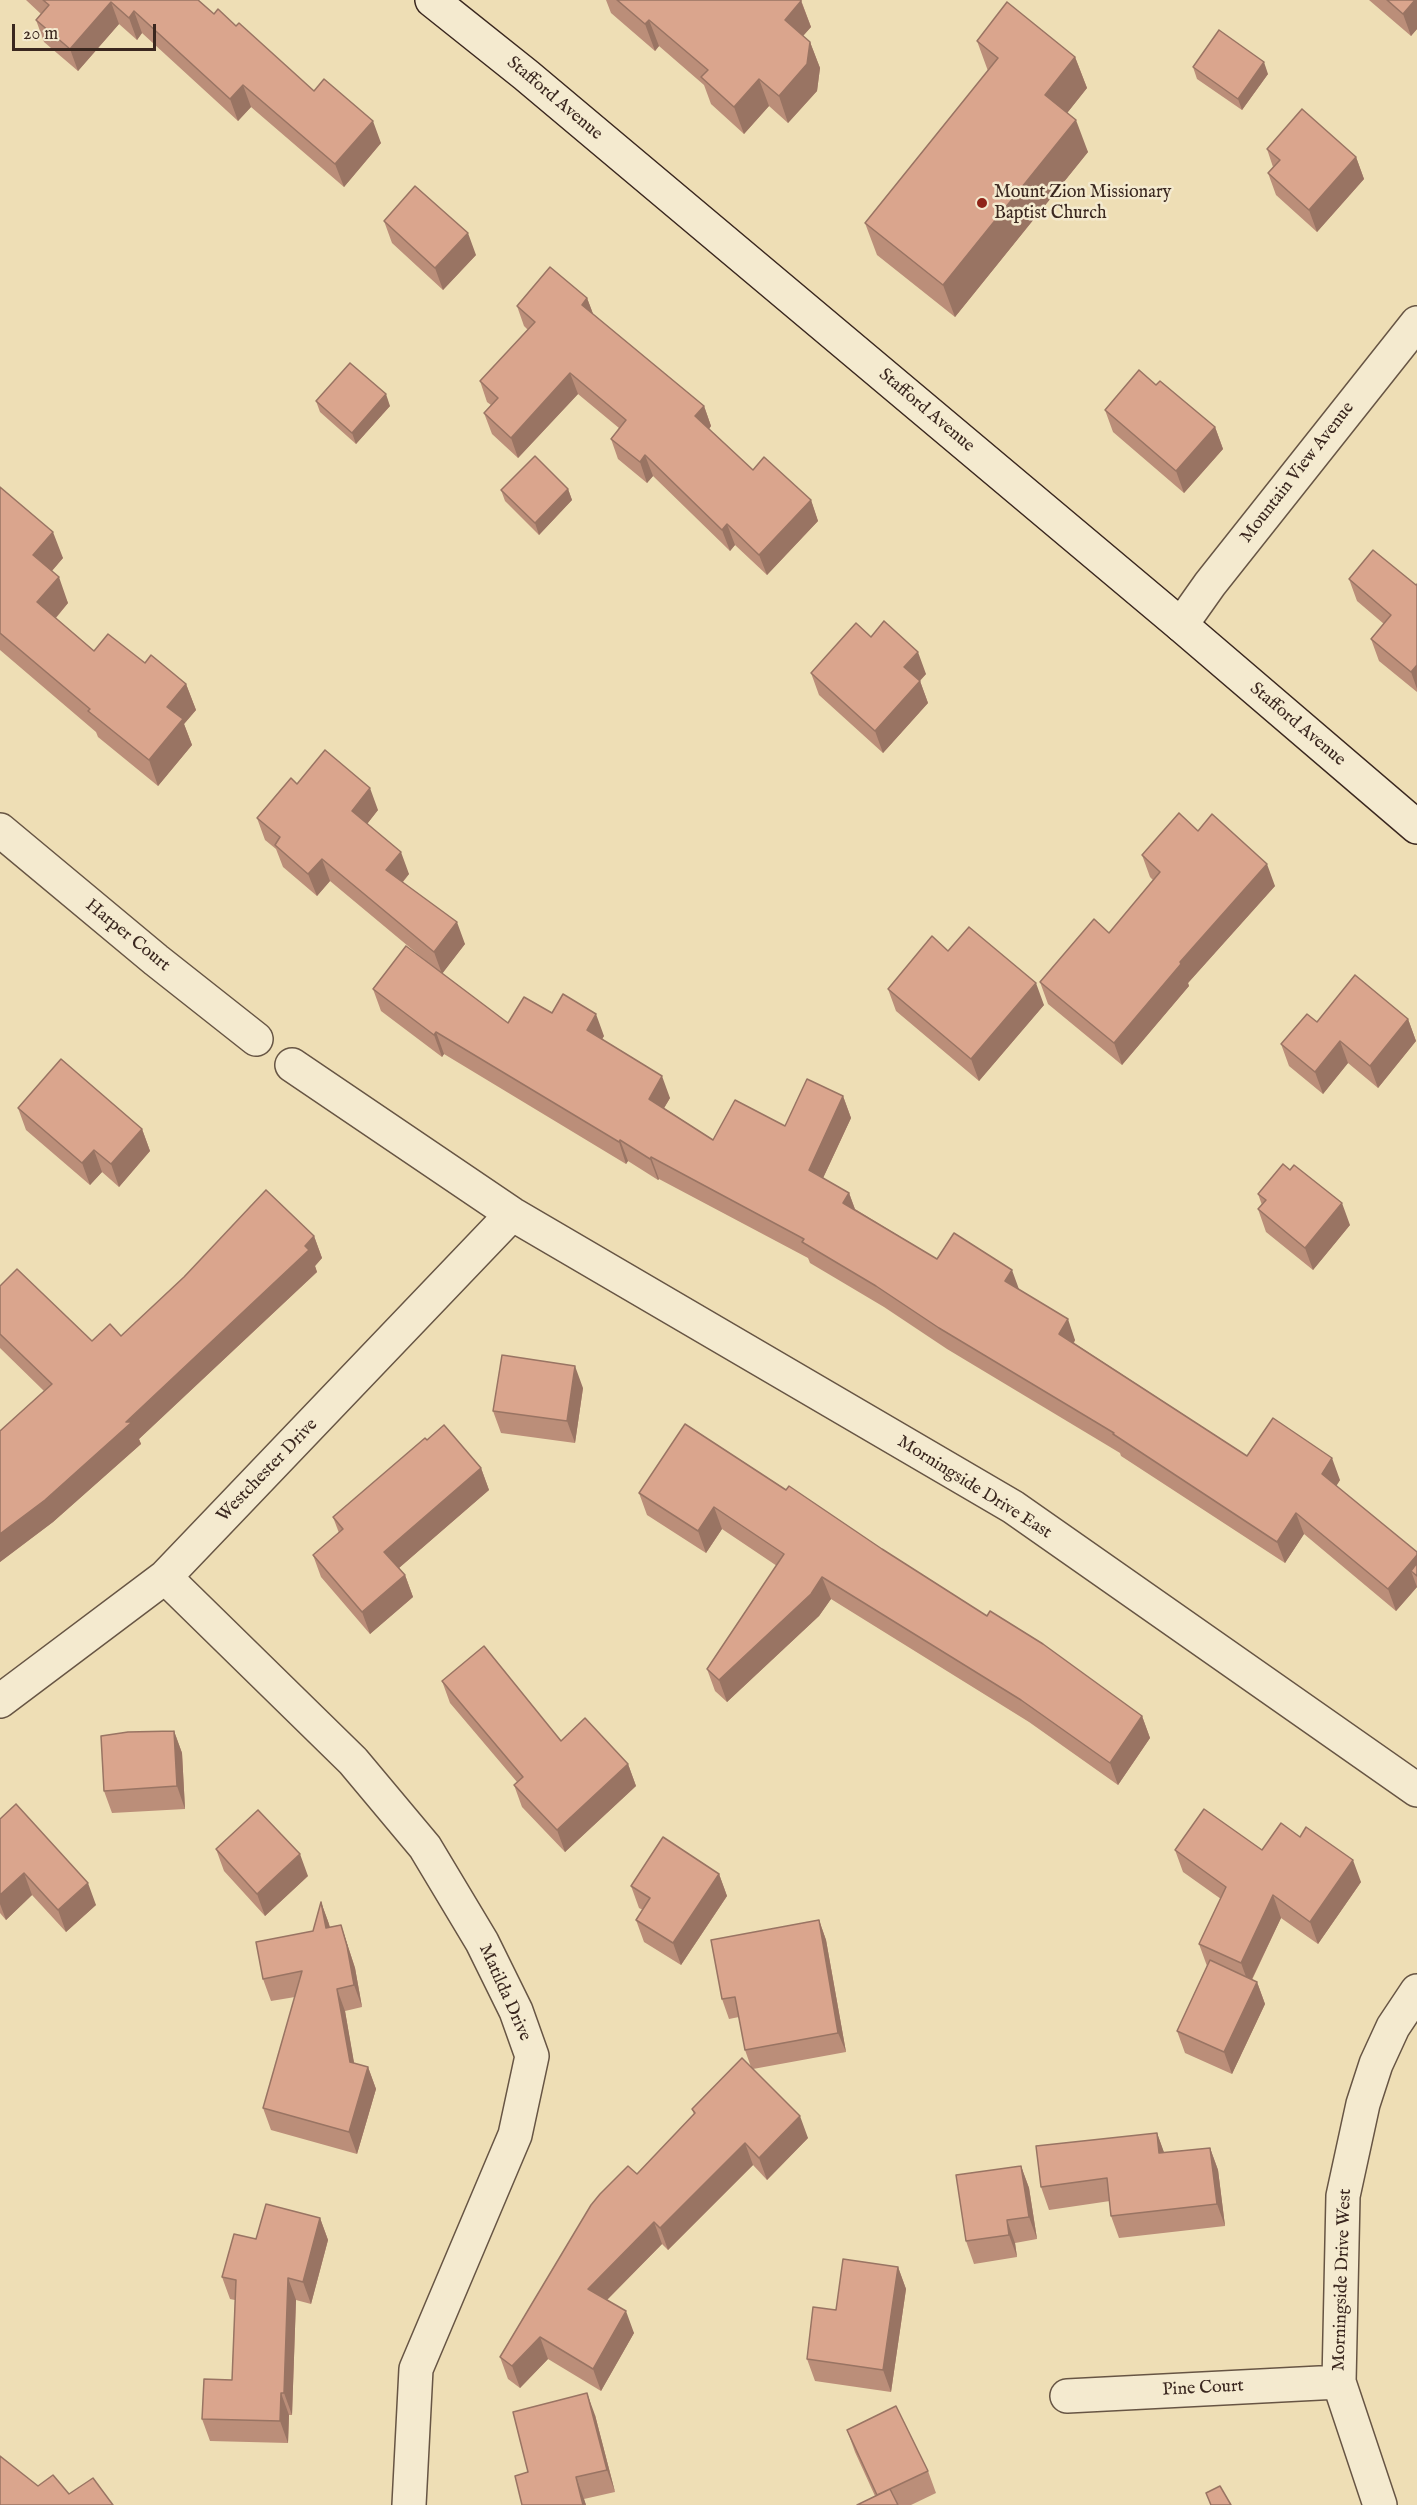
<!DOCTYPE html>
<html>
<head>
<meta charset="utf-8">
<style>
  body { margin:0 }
  #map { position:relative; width:1417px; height:2505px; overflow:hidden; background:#eedeb5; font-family:"IM FELL English",serif }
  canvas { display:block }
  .scale { position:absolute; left:12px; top:24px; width:144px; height:27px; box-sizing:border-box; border:3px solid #3a271f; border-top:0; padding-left:8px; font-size:18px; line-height:21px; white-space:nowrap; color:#3a271f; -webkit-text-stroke:4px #f4eacf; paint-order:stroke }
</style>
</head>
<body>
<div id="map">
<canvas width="1417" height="2505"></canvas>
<div class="scale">20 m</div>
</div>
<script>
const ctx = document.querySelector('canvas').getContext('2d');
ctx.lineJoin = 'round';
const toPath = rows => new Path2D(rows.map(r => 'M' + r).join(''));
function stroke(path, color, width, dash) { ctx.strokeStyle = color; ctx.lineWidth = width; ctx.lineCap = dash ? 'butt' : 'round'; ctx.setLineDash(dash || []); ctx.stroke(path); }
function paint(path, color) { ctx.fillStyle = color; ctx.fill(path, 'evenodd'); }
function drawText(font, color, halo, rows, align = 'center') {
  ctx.font = font + ' "IM FELL English",serif'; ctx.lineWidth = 5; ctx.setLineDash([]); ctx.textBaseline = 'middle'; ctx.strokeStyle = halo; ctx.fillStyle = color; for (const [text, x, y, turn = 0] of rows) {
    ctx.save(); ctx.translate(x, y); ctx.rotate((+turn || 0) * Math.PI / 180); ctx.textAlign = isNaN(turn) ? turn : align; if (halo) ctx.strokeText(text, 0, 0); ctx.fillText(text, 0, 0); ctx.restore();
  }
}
const minor = toPath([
  [1181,625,1210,584,1417,323],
  [0,830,156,960,256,1039],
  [292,1065,512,1214,1013,1507,1417,1790],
  [165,1577,353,1761,425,1847,482,1942,516,2011,532,2056,515,2135,416,2369,409,2505],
  [0,1701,165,1577,512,1214],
  [1067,2396,1339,2382],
  [1380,2505,1339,2382,1343,2196,1363,2104,1376,2064,1393,2027,1417,1991]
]);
const secondary = toPath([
  [432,0,526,75,1181,625,1417,827]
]);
stroke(minor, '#675544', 36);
stroke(secondary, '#3a271f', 36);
stroke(minor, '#f4eacf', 33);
stroke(secondary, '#f4eacf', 33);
paint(toPath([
  [26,0,198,0,214,14,236,26,314,91,381,143,344,187,251,107,238,121,142,33,137,40,119,24,78,71,44,42,36,20,41,14],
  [606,0,801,0,811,27,803,36,810,42,820,68,817,91,788,123,769,106,744,134,711,104,704,85,659,46,655,51,611,13],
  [1369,0,1417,0,1417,29,1411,36],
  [977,41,1075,57,1087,88,1067,113,1088,152,955,317,877,255,865,223,988,71],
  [1193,67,1268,74,1242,110,1197,79],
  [1267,149,1356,157,1364,179,1317,232,1276,195,1268,173,1273,167],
  [384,221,476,255,443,290,392,243],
  [587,298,593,314,704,406,711,426,709,429,753,470,811,500,818,521,767,575,735,545,730,551,653,476,647,483,618,459,611,439,619,428,578,394,518,458,492,434,484,413,491,405,487,402,480,381,528,330,524,326,517,306],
  [1156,385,1215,427,1223,449,1184,493,1113,432,1105,410],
  [316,401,390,406,356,444,320,412],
  [0,487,63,558,52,571,68,603,56,618,94,651,145,663,186,684,196,710,184,724,192,745,158,786,98,737,96,732,0,650],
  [568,489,572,500,539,535,505,501,501,490],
  [1349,579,1416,585,1417,584,1417,692,1379,661,1371,639,1384,624,1357,601],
  [871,637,926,674,920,681,928,703,883,753,819,695,811,673],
  [297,784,378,810,367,824,409,874,403,882,465,944,442,973,508,1023,552,1013,604,1036,602,1039,670,1098,664,1108,713,1140,785,1126,843,1096,851,1118,823,1178,849,1193,855,1209,937,1259,1019,1289,1075,1340,1074,1343,1247,1456,1340,1480,1336,1486,1417,1552,1417,1588,1417,1587,1396,1611,1304,1534,1285,1563,1121,1456,1120,1453,947,1349,884,1307,810,1263,808,1258,659,1179,658,1180,628,1161,626,1164,444,1054,442,1057,381,1011,373,989,426,961,330,881,317,896,283,867,276,849,265,840,257,818],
  [1198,831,1275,886,1188,983,1189,986,1122,1065,1048,1004,1040,982,1109,933,1153,880,1150,877,1142,855],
  [948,951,1044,1005,979,1081,896,1011,888,989],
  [1408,1019,1416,1041,1378,1088,1348,1063,1323,1094,1289,1066,1281,1044,1317,1022],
  [18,1108,142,1129,150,1151,119,1187,102,1172,90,1185,26,1130],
  [1258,1194,1350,1225,1313,1270,1266,1232,1258,1209,1262,1205],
  [314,1236,322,1258,315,1266,317,1272,139,1439,141,1444,53,1522,0,1562,0,1431,44,1391,0,1348,0,1286,92,1341,121,1336],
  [583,1388,575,1443,501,1433,493,1411],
  [427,1440,481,1468,489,1490,399,1568,405,1575,413,1597,370,1634,321,1577,313,1555,339,1533,333,1517],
  [786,1490,882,1549,1142,1716,1150,1738,1118,1785,1029,1722,831,1599,819,1616,727,1702,715,1691,707,1669,777,1566,722,1529,706,1553,647,1515,639,1493],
  [442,1681,561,1741,628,1764,636,1786,565,1852,522,1807,514,1785,517,1782,450,1703],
  [174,1731,182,1753,185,1809,112,1813,104,1791],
  [0,1819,96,1905,66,1932,32,1895,6,1920,0,1913],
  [216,1849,308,1876,265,1916,224,1871],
  [1175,1850,1262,1850,1361,1882,1318,1944,1281,1918,1252,1980,1257,1982,1265,2004,1232,2074,1185,2053,1177,2031,1207,1966,1199,1944,1221,1899,1183,1872],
  [719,1874,727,1896,681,1965,644,1942,636,1920,643,1910,639,1908,631,1886],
  [321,1902,330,1927,341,1925,355,1968,362,2007,345,2011,354,2064,368,2067,376,2089,357,2154,271,2130,263,2108,295,1997,271,2001,263,1979,313,1931],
  [819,1920,826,1940,846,2052,753,2069,808,2138,767,2180,753,2165,668,2250,662,2244,607,2300,634,2333,601,2391,548,2359,520,2388,508,2379,500,2357,637,2174,694,2114,692,2109,751,2067,745,2050,739,2017,729,2019,722,1999],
  [1157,2133,1164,2153,1210,2148,1218,2170,1225,2226,1119,2238,1111,2216,1110,2201,1049,2210,1041,2187],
  [1021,2166,1029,2188,1037,2239,1015,2243,1017,2257,974,2264,966,2241],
  [320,2218,328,2240,311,2304,296,2300,292,2415,289,2415,288,2443,210,2441,202,2419,232,2380,235,2300,230,2299,222,2277,256,2239],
  [898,2267,906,2289,891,2392,815,2381,807,2359,836,2310],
  [595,2415,615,2492,584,2499,586,2505,522,2505,528,2472],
  [847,2430,928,2471,936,2493,911,2505,857,2505,875,2496,855,2452]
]), '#bb8e79');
paint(toPath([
  [1415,0,1417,0,1417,29,1411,36,1403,14],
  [801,1,811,27,794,46,785,20],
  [111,2,119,24,78,71,70,49],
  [134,11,142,33,137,40,129,18],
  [649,20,659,46,655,51,645,24],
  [810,42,820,68,817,91,788,123,779,96],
  [1075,57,1087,88,1056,127,1045,95],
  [1264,62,1268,74,1242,110,1238,99],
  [759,79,769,106,744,134,734,107],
  [243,85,251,107,238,121,230,99],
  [1076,120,1088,152,955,317,943,285],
  [373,121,381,143,344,187,335,164],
  [1356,157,1364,179,1317,232,1309,210],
  [468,233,476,255,443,290,435,268],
  [587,298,595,319,582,305],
  [570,373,578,394,518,458,511,438],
  [386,394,390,406,356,444,352,433],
  [704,406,711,426,703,437,695,416],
  [1215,427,1223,449,1184,493,1176,471],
  [645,455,653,476,647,483,640,462],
  [568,489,572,500,539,535,535,523],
  [811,500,818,521,767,575,759,555],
  [727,524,735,545,730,551,722,530],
  [53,532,63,558,43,581,33,555],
  [59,577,68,603,47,628,37,602],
  [918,652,926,674,912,689,904,667],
  [1417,665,1417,689,1411,672],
  [920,681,928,703,883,753,875,731],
  [186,684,196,710,184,724,192,745,158,786,149,760,167,707],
  [370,788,378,810,360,833,352,811],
  [401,852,409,874,394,892,386,870],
  [322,859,330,881,317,896,308,874],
  [1267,864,1275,886,1188,983,1189,986,1122,1065,1114,1043,1180,962],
  [457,922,465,944,442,974,434,952],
  [1036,983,1044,1005,979,1081,971,1059],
  [596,1014,604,1036,595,1051,587,1030],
  [1408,1019,1416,1041,1378,1088,1370,1066],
  [436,1032,444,1054,442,1057,434,1035],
  [1340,1041,1348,1063,1323,1094,1315,1072],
  [662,1076,670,1098,657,1120,649,1099],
  [843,1096,851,1118,817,1191,809,1170],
  [142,1129,150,1151,119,1187,111,1164],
  [620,1140,628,1161,626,1164,619,1142],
  [94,1150,102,1172,90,1185,82,1163],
  [651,1157,659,1179,658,1180,650,1159],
  [849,1193,857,1215,843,1203],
  [1342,1203,1350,1225,1313,1270,1305,1248],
  [314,1236,322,1258,315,1266,317,1272,139,1439,141,1444,53,1522,0,1562,0,1534,126,1422],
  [1012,1270,1020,1292,1005,1281],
  [1068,1319,1075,1340,1066,1355,1059,1334],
  [575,1366,583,1388,575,1443,567,1421],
  [1332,1458,1340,1480,1330,1496,1322,1474],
  [481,1468,489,1490,392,1574,384,1552],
  [714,1507,722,1529,706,1553,698,1531],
  [1296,1513,1304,1534,1285,1563,1277,1542],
  [1417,1555,1417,1576,1411,1571,1417,1587,1396,1611,1388,1589],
  [405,1575,413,1597,370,1634,362,1612],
  [822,1577,831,1599,819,1616,727,1702,719,1680],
  [1142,1716,1150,1738,1118,1785,1110,1763],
  [174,1731,182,1753,185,1809,177,1786],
  [628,1764,636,1786,565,1852,557,1830],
  [300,1854,308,1876,265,1916,257,1894],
  [1353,1860,1361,1882,1318,1944,1310,1922],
  [24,1873,32,1895,6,1920,0,1904,0,1895],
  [719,1874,727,1896,681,1965,673,1943],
  [88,1883,96,1905,66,1932,58,1910],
  [1273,1895,1281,1918,1249,1985,1241,1963],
  [321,1902,329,1924,334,1950,326,1928],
  [819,1920,826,1940,846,2052,838,2033],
  [341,1925,355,1968,362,2007,354,1985],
  [1257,1982,1265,2004,1232,2074,1224,2052],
  [337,1989,345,2011,358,2085,350,2062],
  [368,2067,376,2089,357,2154,349,2132],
  [800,2116,808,2138,767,2180,759,2158],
  [1157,2133,1165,2155,1159,2153],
  [745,2143,753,2165,668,2250,660,2228],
  [1210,2148,1218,2170,1225,2226,1217,2204],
  [1021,2166,1029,2188,1037,2239,1029,2217],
  [320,2218,328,2240,311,2304,303,2282],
  [1007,2220,1015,2243,1017,2257,1009,2235],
  [654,2222,662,2244,596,2311,588,2289],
  [898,2267,906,2289,891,2392,883,2370],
  [288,2278,296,2300,292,2415,284,2393],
  [626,2311,634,2333,601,2391,593,2369],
  [540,2337,548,2359,520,2388,512,2366],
  [281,2393,289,2415,288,2443,280,2421],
  [587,2393,595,2415,615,2492,607,2470],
  [576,2477,584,2499,586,2505,583,2505]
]), '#997463');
const building = toPath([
  [43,0,198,0,214,14,218,9,236,26,239,23,314,91,324,79,373,121,335,164,243,85,230,99,134,11,129,18,111,2,70,49,36,20,49,5,43,0],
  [617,0,801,0,801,1,785,20,810,42,807,64,779,96,759,79,734,107,701,77,708,70,649,20,645,24,617,0],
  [1387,0,1415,0,1403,14,1387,0],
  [1007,2,1075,57,1045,95,1076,120,943,285,865,223,998,58,977,41,1007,2],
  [1219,30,1264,62,1238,99,1193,67,1219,30],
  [1302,109,1356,157,1309,210,1268,173,1280,160,1267,149,1302,109],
  [415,186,468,233,435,268,384,221,415,186],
  [550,267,587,298,582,305,704,406,695,416,753,470,764,457,811,500,759,555,727,524,722,530,645,455,640,462,611,439,626,420,570,373,511,438,484,413,498,398,480,381,535,322,517,306,550,267],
  [350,363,386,394,352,433,316,401,350,363],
  [1139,370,1156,385,1160,381,1215,427,1176,471,1105,410,1139,370],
  [535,456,568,489,535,523,501,490,535,456],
  [0,487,53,532,33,555,59,577,37,602,94,651,108,634,145,663,151,655,186,684,167,707,183,719,149,760,88,711,90,709,0,633,0,487],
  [1373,550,1416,585,1417,584,1417,665,1411,672,1371,639,1391,615,1349,579,1373,550],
  [884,621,918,652,904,667,920,681,875,731,811,673,856,623,871,637,884,621],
  [325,750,370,788,352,811,401,852,386,870,457,922,434,952,322,859,308,874,275,845,280,837,257,818,291,778,297,784,325,750],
  [1179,813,1198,831,1212,814,1267,864,1180,962,1181,964,1114,1043,1040,982,1094,919,1109,933,1160,872,1142,855,1179,813],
  [969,927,1036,983,971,1059,888,989,932,936,948,951,969,927],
  [406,946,508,1023,524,997,552,1013,563,994,596,1014,587,1030,662,1076,649,1099,713,1140,735,1100,785,1126,807,1079,843,1096,809,1170,849,1193,843,1203,937,1259,954,1233,1012,1270,1005,1281,1068,1319,1059,1334,1247,1456,1273,1418,1332,1458,1322,1474,1417,1552,1417,1555,1388,1589,1296,1513,1277,1542,1113,1434,1114,1433,939,1328,876,1286,802,1242,804,1239,651,1157,650,1159,620,1140,619,1142,436,1032,434,1035,373,989,406,946],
  [1355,975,1408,1019,1370,1066,1340,1041,1315,1072,1281,1044,1307,1014,1317,1022,1355,975],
  [61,1059,142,1129,111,1164,94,1150,82,1163,18,1108,61,1059],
  [1283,1164,1290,1170,1294,1165,1342,1203,1305,1248,1258,1209,1266,1200,1258,1194,1283,1164],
  [266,1190,314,1236,305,1246,309,1250,126,1422,132,1422,45,1500,0,1534,0,1431,52,1384,0,1334,0,1286,17,1269,92,1341,110,1324,121,1336,184,1277,266,1190],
  [502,1355,575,1366,567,1421,493,1411,502,1355],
  [685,1424,786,1490,789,1486,882,1549,987,1616,990,1611,1043,1644,1142,1716,1110,1763,1021,1700,822,1577,811,1594,719,1680,707,1669,784,1554,714,1507,698,1531,639,1493,685,1424],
  [444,1425,481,1468,384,1552,405,1575,362,1612,313,1555,343,1529,333,1517,425,1438,427,1440,444,1425],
  [1417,1563,1417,1576,1411,1571,1417,1563],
  [484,1646,561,1741,585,1718,628,1764,557,1830,514,1785,523,1777,442,1681,484,1646],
  [174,1731,177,1786,104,1791,101,1736,128,1732,174,1731],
  [16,1804,88,1883,58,1910,24,1873,0,1895,0,1819,16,1804],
  [1204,1809,1262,1850,1281,1823,1300,1837,1306,1827,1353,1860,1310,1922,1273,1895,1241,1963,1199,1944,1226,1887,1175,1850,1204,1809],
  [258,1810,300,1854,257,1894,216,1849,258,1810],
  [663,1837,719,1874,673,1943,636,1920,650,1898,631,1886,663,1837],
  [321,1902,326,1928,341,1925,347,1946,354,1985,337,1989,350,2062,368,2067,349,2132,263,2108,302,1971,263,1979,256,1942,313,1931,321,1902],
  [819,1920,838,2033,745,2050,735,1997,722,1999,711,1940,819,1920],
  [1210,1960,1257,1982,1224,2052,1177,2031,1210,1960],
  [742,2058,800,2116,759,2158,745,2143,660,2228,654,2222,588,2289,626,2311,593,2369,540,2337,512,2366,500,2357,591,2205,600,2194,628,2166,637,2174,695,2113,692,2109,742,2058],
  [1157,2133,1159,2153,1210,2148,1217,2204,1111,2216,1107,2178,1041,2187,1036,2146,1157,2133],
  [1021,2166,1029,2217,1007,2220,1009,2235,966,2241,956,2175,1021,2166],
  [266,2204,320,2218,303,2282,288,2278,284,2393,281,2393,280,2421,202,2419,204,2379,232,2380,236,2280,222,2277,234,2234,256,2239,266,2204],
  [843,2259,898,2267,883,2370,807,2359,813,2307,836,2310,843,2259],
  [587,2393,607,2470,576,2477,583,2505,522,2505,515,2476,528,2472,513,2412,587,2393],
  [896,2406,928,2471,877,2495,847,2430,896,2406],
  [0,2456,38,2486,53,2475,69,2494,93,2478,113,2505,0,2505,0,2456],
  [1220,2486,1231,2505,1211,2505,1206,2493,1220,2486],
  [890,2489,898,2505,857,2505,890,2489]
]);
paint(building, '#daa58d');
stroke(building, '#997463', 1.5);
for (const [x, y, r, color] of [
  [982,203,6,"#8f2418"]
]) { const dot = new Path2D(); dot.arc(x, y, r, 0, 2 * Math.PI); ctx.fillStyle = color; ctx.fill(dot); stroke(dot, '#f4eacf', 2); }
drawText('18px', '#3a271f', '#f4eacf', [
  ["Stafford Avenue",554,99,40],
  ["Stafford Avenue",926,411,40],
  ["Mountain View Avenue",1298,473,-52],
  ["Stafford Avenue",1297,725,40],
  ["Harper Court",127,936,39],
  ["Westchester Drive",268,1471,-46],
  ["Morningside Drive East",974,1488,32],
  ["Matilda Drive",504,1993,66],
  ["Morningside Drive West",1343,2280,-88],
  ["Pine Court",1203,2389,-3]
]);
drawText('18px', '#3a271f', '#f4eacf', [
  ["Mount Zion Missionary",994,193],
  ["Baptist Church",994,214]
], 'left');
</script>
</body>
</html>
